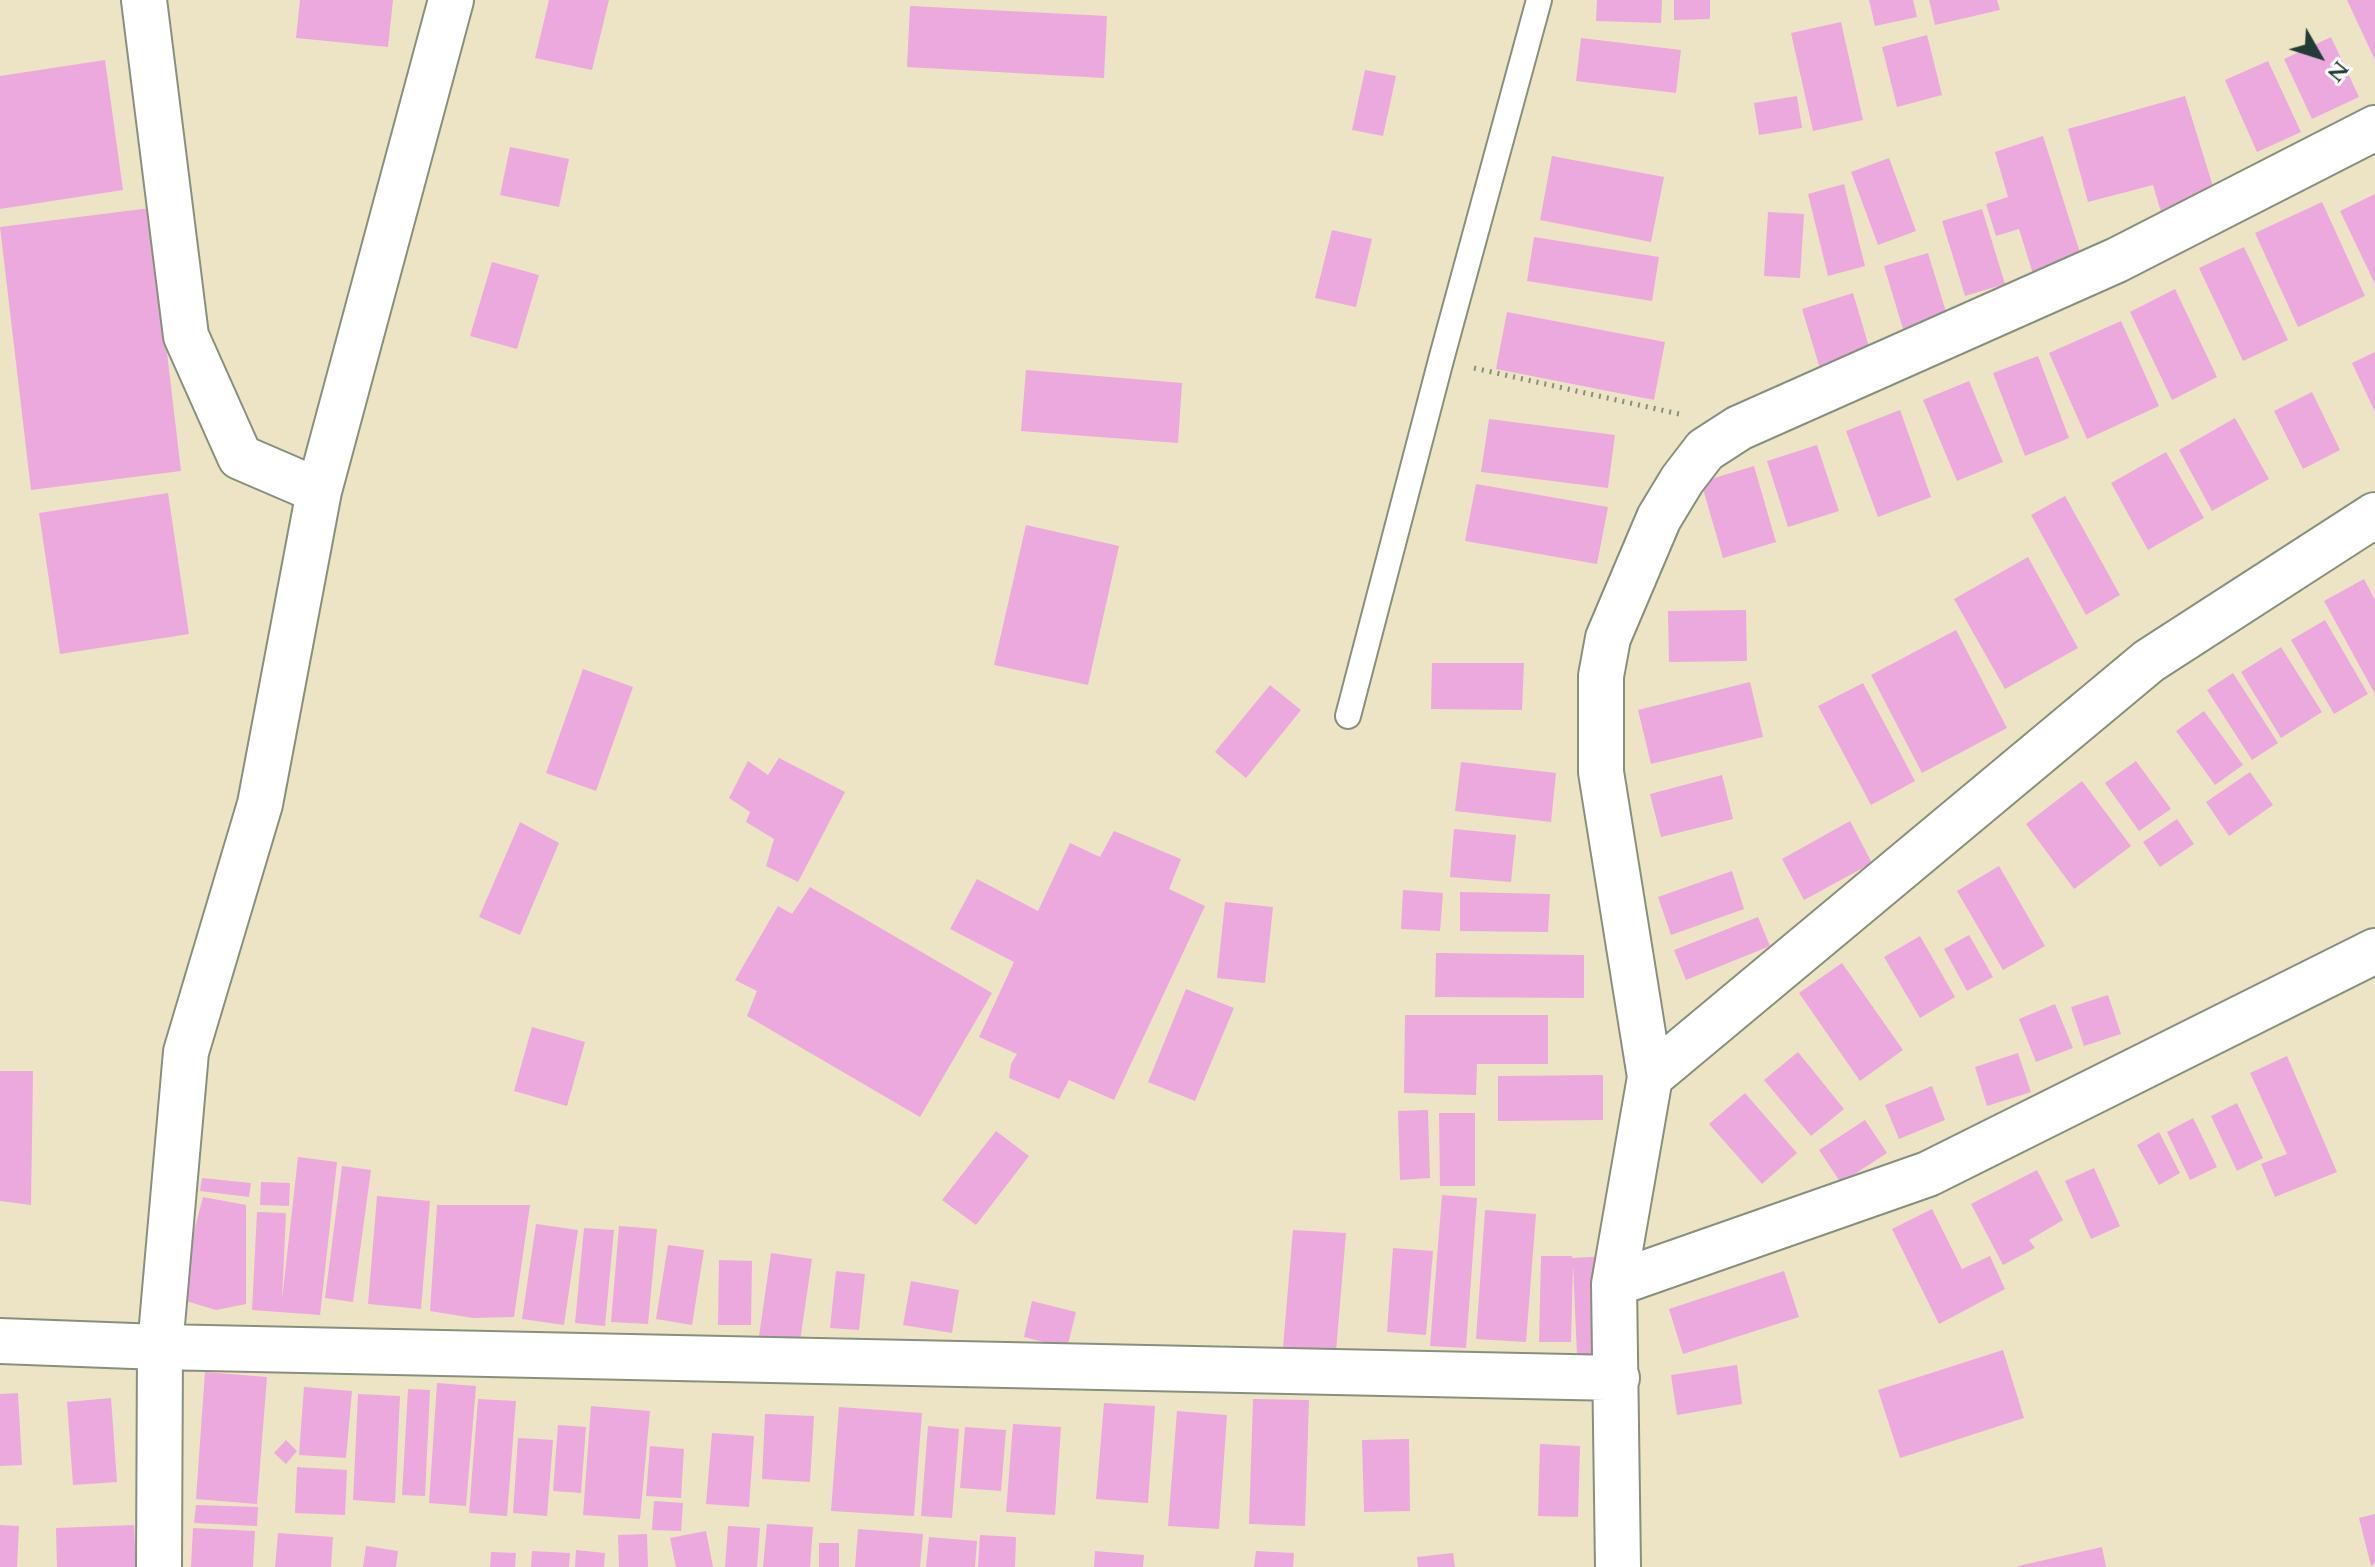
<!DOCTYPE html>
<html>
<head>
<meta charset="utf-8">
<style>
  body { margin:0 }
  #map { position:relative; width:2375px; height:1567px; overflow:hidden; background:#ede4c5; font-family:Cardo,serif }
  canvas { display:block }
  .north { position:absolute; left:2279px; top:16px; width:80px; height:80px; -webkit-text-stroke:6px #fff; paint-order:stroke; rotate:129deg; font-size:22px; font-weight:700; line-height:32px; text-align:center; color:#1f3d34 }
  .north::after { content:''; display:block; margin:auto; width:28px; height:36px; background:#1f3d34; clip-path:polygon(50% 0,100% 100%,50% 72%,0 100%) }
</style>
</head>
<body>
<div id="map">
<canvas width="2375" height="1567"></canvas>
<div class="north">N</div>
</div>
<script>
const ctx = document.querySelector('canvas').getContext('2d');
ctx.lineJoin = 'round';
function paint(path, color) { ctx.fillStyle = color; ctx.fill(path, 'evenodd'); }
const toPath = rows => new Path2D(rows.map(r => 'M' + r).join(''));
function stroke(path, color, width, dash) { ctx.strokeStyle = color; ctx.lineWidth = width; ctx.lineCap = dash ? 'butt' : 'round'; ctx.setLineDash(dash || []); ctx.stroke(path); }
paint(toPath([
  [300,0,393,0,388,47,296,38],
  [549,0,609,0,592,70,535,58],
  [1597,0,1662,0,1661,23,1596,21],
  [1674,0,1710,0,1710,19,1674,20],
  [1869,0,1913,0,1917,17,1875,26],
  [1929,0,1997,0,2000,10,1935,25],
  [2347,0,2375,0,2375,60],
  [910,6,1107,16,1104,78,907,67],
  [1841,22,1863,120,1813,131,1791,33],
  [1927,35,1942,95,1897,107,1882,47],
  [2331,37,2359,97,2312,119,2284,59],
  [1581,38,1681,50,1676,93,1576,81],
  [105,60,123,190,0,209,0,76],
  [2268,61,2301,132,2257,152,2225,80],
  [1365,70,1396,76,1383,136,1352,130],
  [1797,96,1802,128,1759,135,1754,103],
  [2185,96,2216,196,2161,212,2153,185,2088,202,2068,129],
  [2043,136,2082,259,2033,274,2019,229,1996,236,1986,204,2008,197,1995,152],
  [510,147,569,159,559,207,500,195],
  [1552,156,1664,177,1651,242,1540,220],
  [1889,158,1916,231,1878,245,1851,172],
  [1844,184,1865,266,1828,276,1808,194],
  [2375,194,2375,284,2340,211],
  [2322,202,2365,296,2298,327,2255,233],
  [150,208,181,471,31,490,0,227],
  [1982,209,2005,284,1965,296,1942,221],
  [1768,212,1804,214,1800,278,1764,276],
  [1332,230,1372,239,1356,307,1315,298],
  [1534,237,1659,257,1652,301,1527,281],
  [2244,247,2288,340,2243,361,2199,268],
  [1928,253,1950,325,1906,339,1884,266],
  [492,262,539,275,517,349,470,336],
  [2175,289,2217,377,2172,400,2130,312],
  [1853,293,1872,357,1821,372,1802,309],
  [1507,312,1665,342,1654,400,1496,369],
  [2121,321,2159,406,2087,439,2049,353],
  [2375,352,2375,412,2352,363],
  [2038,356,2069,438,2025,456,1993,373],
  [1026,370,1182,383,1178,443,1021,431],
  [1969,381,2003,462,1957,481,1923,400],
  [2312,392,2340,450,2303,469,2274,411],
  [1900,410,1931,497,1878,517,1846,431],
  [2235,418,2269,479,2212,511,2179,450],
  [1489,419,1615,435,1608,488,1481,472],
  [1817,445,1839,511,1788,527,1767,461],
  [2166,452,2204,518,2148,550,2111,483],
  [1754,466,1776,542,1723,558,1701,482],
  [1476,484,1608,507,1597,564,1465,541],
  [168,493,189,634,60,654,39,513],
  [2065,496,2120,595,2086,615,2031,515],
  [1026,525,1119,546,1088,685,994,665],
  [2028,557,2078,648,2005,689,1954,599],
  [2364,579,2375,600,2375,694,2324,601],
  [1746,610,1747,661,1669,662,1668,611],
  [2325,620,2368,694,2334,714,2291,640],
  [1956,630,2007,728,1922,773,1871,675],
  [2281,647,2322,712,2281,738,2241,672],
  [1432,663,1524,663,1522,710,1431,709],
  [583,669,633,687,596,791,546,773],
  [2233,673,2278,743,2252,760,2207,690],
  [1750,682,1763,737,1651,764,1638,710],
  [1863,683,1915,781,1871,805,1818,706],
  [1270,685,1301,710,1246,778,1215,752],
  [2204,711,2243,765,2215,785,2176,731],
  [779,758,845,792,798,882,766,866,774,839,746,822,750,812,729,798,748,761,768,775],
  [2136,761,2171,809,2139,831,2105,783],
  [1461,762,1556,773,1551,822,1455,811],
  [2250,772,2273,805,2229,836,2206,802],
  [1722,775,1733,819,1661,837,1650,794],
  [2082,781,2131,846,2074,889,2026,824],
  [2177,819,2194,844,2160,867,2143,842],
  [1850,821,1872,863,1804,900,1782,859],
  [520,822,559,843,520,935,479,917],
  [1454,829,1516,835,1511,882,1450,877],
  [1114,831,1181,859,1169,889,1205,906,1114,1100,1069,1080,1059,1099,1009,1078,1011,1064,1017,1054,979,1037,1014,962,950,929,977,879,1038,911,1070,843,1100,857],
  [1999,866,2045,946,2003,970,1957,891],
  [1732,871,1744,909,1671,935,1658,897],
  [810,887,992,993,920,1117,747,1016,757,991,735,980,778,906,792,914],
  [1403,890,1443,893,1440,931,1401,929],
  [1460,892,1550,894,1548,932,1460,931],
  [1225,902,1273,907,1265,983,1217,978],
  [1758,917,1770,946,1686,980,1674,950],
  [1969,935,1993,977,1967,991,1944,949],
  [1920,936,1955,997,1920,1018,1884,957],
  [1436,953,1584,955,1584,998,1435,997],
  [1842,963,1903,1050,1860,1081,1799,993],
  [1186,989,1234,1008,1195,1101,1148,1082],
  [2108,995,2121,1034,2084,1046,2071,1007],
  [2055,1004,2073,1048,2036,1062,2019,1019],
  [1405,1015,1548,1015,1548,1064,1477,1064,1476,1095,1404,1093],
  [532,1027,585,1042,567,1106,514,1091],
  [1798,1052,1844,1109,1811,1136,1764,1080],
  [2018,1053,2031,1092,1987,1106,1975,1067],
  [2287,1056,2337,1172,2275,1197,2261,1164,2287,1154,2250,1073],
  [0,1071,33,1071,31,1205,0,1201],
  [1603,1075,1603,1120,1498,1121,1498,1076],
  [1932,1086,1945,1120,1899,1139,1885,1105],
  [1745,1093,1797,1153,1762,1184,1709,1124],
  [2237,1103,2263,1158,2237,1171,2211,1116],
  [1428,1110,1430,1178,1400,1180,1398,1111],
  [1439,1113,1475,1113,1475,1186,1440,1186],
  [2193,1118,2217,1167,2190,1180,2167,1132],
  [1865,1120,1887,1153,1841,1183,1819,1150],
  [996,1131,1029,1156,976,1225,942,1200],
  [2159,1132,2180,1173,2159,1185,2137,1145],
  [298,1157,337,1162,320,1315,252,1310,257,1212,286,1213,282,1300],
  [342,1166,371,1170,353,1302,325,1298],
  [2094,1168,2120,1226,2091,1239,2065,1181],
  [2037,1170,2063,1220,2029,1240,2035,1248,2003,1265,1971,1204],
  [202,1178,251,1183,249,1197,200,1191],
  [261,1182,290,1183,289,1206,260,1205],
  [1442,1195,1477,1198,1466,1348,1430,1346],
  [377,1196,430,1201,421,1309,368,1304],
  [203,1197,246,1205,246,1304,216,1310,176,1298],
  [437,1205,530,1205,514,1317,473,1318,430,1311],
  [1932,1209,1962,1269,1990,1256,2005,1289,1939,1324,1892,1229],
  [1485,1210,1536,1214,1526,1342,1476,1339],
  [536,1224,578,1230,564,1325,522,1319],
  [619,1226,657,1229,648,1324,611,1322],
  [584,1228,614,1230,605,1326,575,1323],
  [1293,1230,1346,1233,1336,1351,1283,1347],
  [668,1245,704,1250,692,1325,656,1319],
  [1393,1248,1433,1251,1426,1335,1387,1332],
  [771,1253,812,1259,798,1355,757,1350],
  [1541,1256,1572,1256,1572,1258,1609,1256,1614,1352,1577,1355,1573,1265,1571,1342,1539,1342],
  [719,1260,752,1261,751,1325,718,1325],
  [836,1271,865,1274,859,1330,830,1328],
  [1784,1271,1799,1317,1683,1354,1669,1309],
  [911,1281,959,1290,952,1333,903,1325],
  [1032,1301,1076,1312,1067,1348,1024,1337],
  [2003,1350,2024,1418,1900,1458,1878,1390],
  [1737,1365,1742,1404,1677,1415,1671,1375],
  [205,1372,267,1377,257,1504,196,1499],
  [437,1383,476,1386,466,1506,429,1503],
  [304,1387,352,1391,346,1458,299,1455],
  [408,1389,430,1390,425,1496,402,1495],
  [18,1393,22,1465,0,1466,0,1394],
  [358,1394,400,1396,395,1503,353,1500],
  [111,1398,117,1482,73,1485,67,1402],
  [478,1399,516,1401,507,1516,469,1513],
  [1253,1399,1309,1400,1305,1526,1249,1524],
  [1104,1403,1155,1406,1148,1503,1096,1499],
  [591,1406,650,1411,640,1519,583,1515],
  [839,1407,922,1413,914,1516,831,1511],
  [1177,1411,1227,1415,1219,1529,1168,1526],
  [765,1414,814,1416,810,1482,762,1479],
  [1013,1424,1061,1427,1055,1515,1006,1512],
  [558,1425,586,1427,581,1493,553,1491],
  [928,1426,959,1429,952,1518,921,1516],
  [965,1427,1006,1430,1001,1491,960,1488],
  [712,1433,754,1436,749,1507,706,1504],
  [518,1438,553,1440,547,1516,513,1513],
  [1409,1439,1410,1511,1364,1512,1362,1440],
  [286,1440,297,1451,286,1464,274,1453],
  [1540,1444,1580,1446,1578,1517,1538,1516],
  [650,1446,684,1449,681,1498,646,1496],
  [297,1467,347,1470,345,1515,295,1513],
  [654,1501,683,1503,681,1531,652,1530],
  [196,1505,258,1507,257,1526,194,1523],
  [2375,1514,2375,1564,2371,1566,2359,1518],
  [767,1524,813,1527,810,1567,763,1567],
  [0,1525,19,1526,17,1567,0,1567],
  [134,1525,136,1567,57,1567,56,1528],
  [728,1526,760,1528,757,1567,725,1567],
  [193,1528,255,1531,253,1567,191,1567],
  [858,1529,923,1534,920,1567,855,1567],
  [706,1531,713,1567,676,1567,670,1538],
  [278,1533,333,1537,331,1567,275,1567],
  [647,1534,648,1567,619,1567,618,1535],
  [980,1535,1016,1537,1015,1567,978,1567],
  [929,1537,977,1541,975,1567,926,1567],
  [819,1543,839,1543,839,1567,819,1567],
  [366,1546,398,1551,396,1567,363,1567],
  [2102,1547,2106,1567,2018,1567,2018,1566],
  [576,1550,605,1553,604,1567,575,1567],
  [532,1551,570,1553,569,1567,531,1567],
  [1095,1551,1144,1555,1143,1567,1094,1567],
  [1256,1551,1294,1553,1293,1567,1254,1567],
  [491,1552,516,1553,515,1567,490,1567],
  [1453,1553,1455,1567,1418,1567,1417,1557]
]), '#eca9de');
const lane = toPath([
  [1348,716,1441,360,1539,0]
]);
const street = toPath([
  [144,0,186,336,240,457,319,491],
  [1650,1077,1601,772,1601,676,1608,638,1659,518,1682,480,1705,450,1739,428,2117,260,2375,128],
  [1614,1284,1928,1174,2375,951],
  [0,1341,160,1347,1617,1378],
  [159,1567,160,1347,186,1052,260,804,319,491,451,0],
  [1618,1567,1614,1284,1650,1077,2149,661,2375,515]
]);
stroke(lane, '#86907c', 28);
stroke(street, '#86907c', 48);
stroke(toPath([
  [1474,368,1679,414]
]), '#86907c', 5, [2, 6]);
stroke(lane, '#fff', 24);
stroke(street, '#fff', 44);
</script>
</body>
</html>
